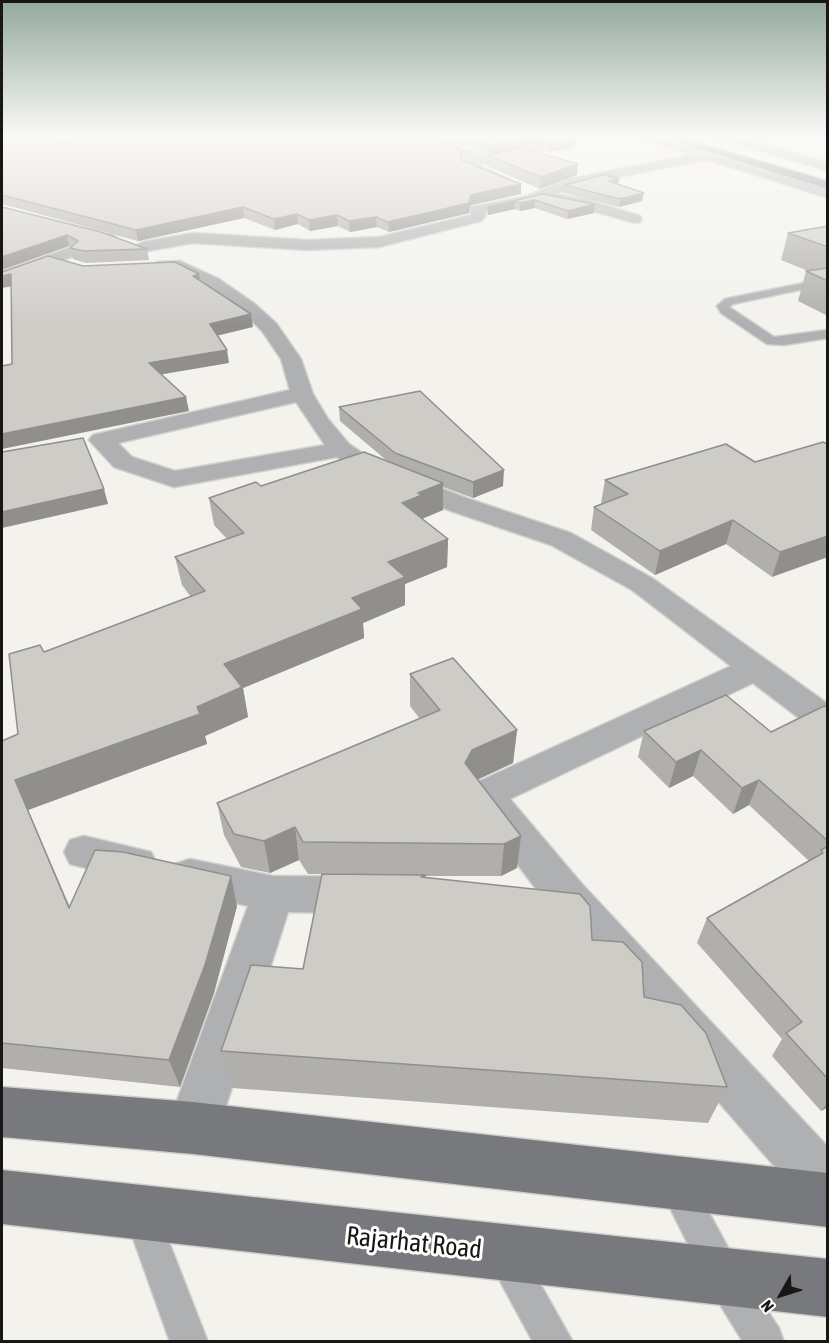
<!DOCTYPE html>
<html>
<head>
<meta charset="utf-8">
<style>
  body { margin:0 }
  #map { position:relative; width:829px; height:1343px; overflow:hidden; background:#f3f2ed; font-family:"Asap Condensed",sans-serif }
  canvas { display:block }
  .frame { position:absolute; inset:0; border:3px solid #181716; pointer-events:none }
  .north { position:absolute; left:751px; top:1265px; width:60px; height:60px; -webkit-text-stroke:4px #fffffe; paint-order:stroke; rotate:231deg; font-size:16px; font-weight:700; line-height:24px; text-align:center; color:#181716 }
  .north::after { content:''; display:block; margin:auto; width:21px; height:27px; background:#181716; clip-path:polygon(50% 0,100% 100%,50% 72%,0 100%) }
</style>
</head>
<body>
<div id="map">
<canvas width="829" height="1343"></canvas>
<div class="frame"></div>
<div class="north">N</div>
</div>
<script>
const ctx = document.querySelector('canvas').getContext('2d');
ctx.lineJoin = 'round';
const toPath = rows => new Path2D(rows.map(r => 'M' + r).join(''));
function stroke(path, color, width, dash) { ctx.strokeStyle = color; ctx.lineWidth = width; ctx.lineCap = dash ? 'butt' : 'round'; ctx.setLineDash(dash || []); ctx.stroke(path); }
function paint(path, color) { ctx.fillStyle = color; ctx.fill(path, 'evenodd'); }
function drawText(font, color, halo, rows, align = 'center') {
  ctx.font = font + ' "Asap Condensed",sans-serif'; ctx.lineWidth = 6; ctx.setLineDash([]); ctx.textBaseline = 'middle'; ctx.strokeStyle = halo; ctx.fillStyle = color; for (const [text, x, y, turn = 0] of rows) {
    ctx.save(); ctx.translate(x, y); ctx.rotate((+turn || 0) * Math.PI / 180); ctx.textAlign = isNaN(turn) ? turn : align; if (halo) ctx.strokeText(text, 0, 0); ctx.fillText(text, 0, 0); ctx.restore();
  }
}
const service = toPath([
  [828,278,828,284,733,304,729,307,774,337,828,330,828,338,784,345,767,344,721,313,717,306,725,299,828,278],
  [676,1169,688,1174,737,1264,779,1328,784,1342,743,1342,711,1290,659,1186,664,1174,676,1169],
  [141,1196,153,1201,208,1342,170,1342,124,1213,129,1201,141,1196],
  [506,1241,519,1246,573,1342,533,1342,488,1259,493,1246,506,1241]
]);
const minor = toPath([
  [436,137,448,137,457,146,488,156,541,145,547,149,478,165,508,179,510,182,503,186,462,167,462,161,472,159,449,152,436,137],
  [705,152,709,153,709,159,578,185,557,194,586,199,640,216,642,219,640,222,635,223,546,198,485,213,486,215,481,221,379,247,308,250,193,243,142,252,134,247,142,242,193,233,308,240,379,237,471,215,471,207,527,196,569,179,705,152],
  [109,233,114,235,117,238,114,241,2,283,2,272,109,233],
  [180,261,219,279,255,304,276,323,301,359,313,394,328,419,349,444,380,465,469,499,571,533,652,578,828,704,828,734,816,731,753,683,510,799,582,884,828,1147,828,1214,809,1206,552,910,465,795,471,785,731,666,632,590,551,545,451,511,362,475,337,457,174,487,114,467,89,440,93,435,290,390,281,359,262,331,243,312,207,287,177,271,157,272,149,267,157,262,180,261],
  [296,402,325,445,175,471,132,457,118,443,296,402],
  [84,836,151,852,157,864,151,876,137,881,70,864,64,852,70,840,84,836],
  [190,859,273,876,361,877,376,882,382,895,376,908,361,913,288,912,219,1128,211,1146,193,1154,175,1146,167,1128,248,906,175,888,169,876,175,864,190,859]
]);
const tertiary = toPath([
  [636,137,654,137,828,189,828,198,636,137],
  [715,137,734,137,828,163,828,171,715,137]
]);
const primary = toPath([
  [660,137,678,137,828,181,828,189,660,137],
  [2,1087,193,1102,828,1173,828,1227,193,1154,2,1137,2,1087],
  [2,1170,828,1259,828,1317,2,1224,2,1170]
]);
stroke(service, '#d0cfcb', 3);
stroke(minor, '#d0cfcb', 3);
stroke(tertiary, '#d0cfcb', 3);
stroke(primary, '#d0cfcb', 3);
paint(service, '#afb0b2');
paint(minor, '#afb0b2');
paint(tertiary, '#afb0b2');
paint(primary, '#78797d');
paint(toPath([
  [2,137,66,144,48,137,442,137,447,145,463,150,463,159,461,160,521,184,521,194,471,205,469,213,389,232,377,227,350,232,338,226,310,231,298,224,275,230,244,218,138,241,2,204],
  [450,137,585,137,573,138,575,148,547,152,545,144,488,154,458,144],
  [487,155,577,175,540,189,487,166],
  [619,179,618,184,642,201,619,207,564,193,565,185],
  [542,194,595,204,594,213,567,219,535,208,520,211,515,209,488,215,488,207],
  [2,207,147,249,149,260,86,263,73,259,70,248,71,247],
  [828,226,828,316,798,301,806,271,808,271,781,260,788,233],
  [339,407,503,486,473,498,443,487,443,510,422,518,448,539,447,567,405,584,405,605,363,623,364,638,243,688,248,717,205,736,207,744,28,810,70,907,237,906,214,993,180,1087,2,1068,2,741,18,734,191,597,182,585,175,557,227,539,214,525,209,498,386,460,340,421],
  [823,442,772,577,726,544,655,575,591,530,594,507,602,504,601,503,605,480,755,462],
  [410,674,517,730,513,763,477,780,517,868,501,876,426,876,426,878,592,940,727,1087,708,1123,232,1088,221,1051,303,969,322,874,308,874,299,860,270,873,241,867,224,835,217,803,420,719,410,706],
  [828,707,828,1107,821,1111,772,1056,782,1039,697,943,707,918,809,861,749,805,733,814,693,776,669,788,638,757,644,731,771,732]
]), '#b0afab');
paint(toPath([
  [534,137,545,137,545,144,488,154,489,145],
  [576,139,575,148,547,152,548,143],
  [463,150,463,159,460,161,460,152],
  [578,164,577,175,540,189,541,177],
  [619,179,617,187,609,181],
  [521,184,521,194,471,205,469,213,389,232,388,222,471,195],
  [644,193,642,201,619,207,620,199],
  [535,200,535,208,520,211,520,203],
  [515,201,515,209,488,215,488,207],
  [595,204,594,213,567,219,568,211],
  [243,207,244,218,138,241,136,230],
  [297,214,298,224,275,230,274,219],
  [337,215,338,226,310,231,309,220],
  [376,217,377,227,350,232,349,221],
  [67,235,69,246,2,270,2,257],
  [11,274,14,286,2,288,2,276],
  [199,274,201,286,193,276],
  [251,314,253,327,212,337,210,324],
  [227,350,229,363,152,376,149,363],
  [186,397,189,411,2,449,2,434],
  [504,470,503,486,473,498,473,482],
  [443,483,443,510,422,519,402,503,418,493],
  [104,489,108,504,2,528,2,512],
  [733,520,726,544,655,575,660,551],
  [828,536,828,557,772,577,780,552],
  [448,539,447,567,405,584,405,605,363,623,364,638,243,688,248,717,205,736,207,744,28,810,82,937,15,780,197,707,224,664,352,598,388,562],
  [517,730,513,763,470,783,465,763,472,750],
  [701,750,693,776,669,788,676,762],
  [759,780,749,805,733,814,742,788],
  [295,827,299,860,270,873,264,841],
  [521,836,517,868,501,876,504,844],
  [231,876,237,906,214,993,180,1087,169,1060],
  [828,1102,828,1107,821,1111]
]), '#908f8b');
const building = toPath([
  [2,137,46,137,66,144,74,139,68,137,442,137,447,145,463,150,460,152,461,160,521,184,471,195,469,203,388,222,376,217,349,221,337,215,309,220,297,214,274,219,243,207,136,230,2,195,2,137],
  [464,137,534,137,489,145,464,137],
  [546,137,569,137,576,139,548,143,546,137],
  [522,148,578,164,541,177,487,155,522,148],
  [603,175,619,179,609,181,644,193,620,199,565,185,603,175],
  [542,194,595,204,568,211,535,200,520,203,515,201,488,207,542,194],
  [2,207,101,232,147,249,84,251,70,248,78,241,67,235,2,257,2,207],
  [828,226,828,247,788,233,828,226],
  [48,256,83,266,175,262,199,274,193,276,251,314,210,324,227,350,149,363,186,397,2,434,2,366,12,364,11,274,2,276,2,272,48,256],
  [828,268,828,281,806,271,828,268],
  [420,391,504,470,473,482,395,453,339,407,420,391],
  [83,438,104,489,2,512,2,452,83,438],
  [823,442,828,444,828,536,780,552,733,520,660,551,594,507,628,494,605,480,726,444,755,462,823,442],
  [364,452,443,483,418,493,422,495,402,503,448,539,388,562,405,577,352,598,362,609,224,664,242,687,197,707,200,714,15,780,69,908,95,850,123,852,231,876,205,965,169,1060,2,1043,2,741,18,734,9,654,40,645,44,652,205,591,175,557,244,533,209,498,256,482,261,486,364,452],
  [453,658,517,730,472,750,465,763,521,836,504,844,303,842,295,827,264,841,234,834,217,803,440,710,410,674,453,658],
  [726,695,771,732,824,706,828,707,828,841,759,780,742,788,701,750,676,762,644,731,726,695],
  [828,846,828,1079,786,1033,802,1022,707,918,823,853,821,850,828,846],
  [322,874,426,875,421,877,580,894,590,906,592,940,623,942,642,962,644,997,681,1005,706,1033,727,1087,221,1051,251,965,303,969,322,874]
]);
paint(building, '#cdccc7');
stroke(building, '#908f8b', 1.5);
const sky = ctx.createLinearGradient(0, 0, 0, 325);
sky.addColorStop(0, '#93a99d');
sky.addColorStop(0.42, '#faf9f7');
sky.addColorStop(1, '#faf9f700');
ctx.fillStyle = sky;
ctx.fillRect(0, 0, 829, 325);
drawText('26px', '#181716', '#fffffe', [
  ["Rajarhat Road",414,1243,6]
]);
</script>
</body>
</html>
